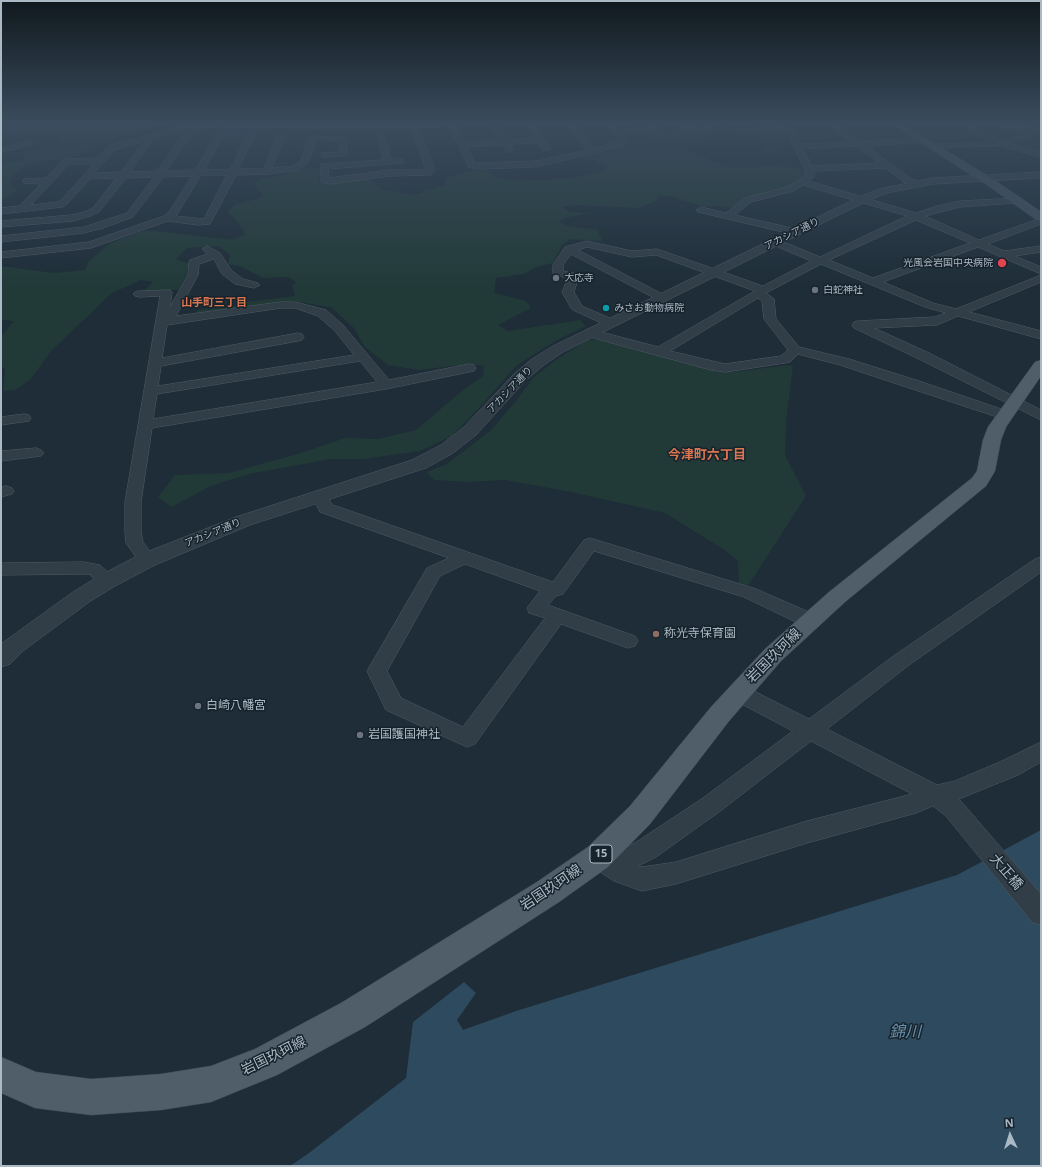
<!DOCTYPE html>
<html>
<head>
<meta charset="utf-8">
<style>
  body { margin:0 }
  #map { position:relative; width:1042px; height:1167px; overflow:hidden; background:#1e2d37; font-family:"Noto Sans",sans-serif }
  canvas { display:block }
  .frame { position:absolute; inset:0; border:2px solid #abb9c5; pointer-events:none }
  .north { position:absolute; left:990px; top:1115px; width:40px; height:40px; -webkit-text-stroke:3px #17232c; paint-order:stroke; rotate:356deg; font-size:11px; font-weight:700; line-height:16px; text-align:center; color:#abb9c5 }
  .north::after { content:''; display:block; margin:auto; width:14px; height:18px; background:#abb9c5; clip-path:polygon(50% 0,100% 100%,50% 72%,0 100%) }
</style>
</head>
<body>
<div id="map">
<canvas width="1042" height="1167"></canvas>
<div class="frame"></div>
<div class="north">N</div>
</div>
<script>
const ctx = document.querySelector('canvas').getContext('2d');
ctx.lineJoin = 'round';
function paint(path, color) { ctx.fillStyle = color; ctx.fill(path, 'evenodd'); }
const toPath = rows => new Path2D(rows.map(r => 'M' + r).join(''));
function stroke(path, color, width, dash) { ctx.strokeStyle = color; ctx.lineWidth = width; ctx.lineCap = dash ? 'butt' : 'round'; ctx.setLineDash(dash || []); ctx.stroke(path); }
function drawText(font, color, halo, rows, align = 'center') {
  ctx.font = font + ' "Noto Sans","Noto Sans JP",sans-serif'; ctx.lineWidth = 3; ctx.setLineDash([]); ctx.textBaseline = 'middle'; ctx.strokeStyle = halo; ctx.fillStyle = color; for (const [text, x, y, turn = 0] of rows) {
    ctx.save(); ctx.translate(x, y); ctx.rotate((+turn || 0) * Math.PI / 180); ctx.textAlign = isNaN(turn) ? turn : align; if (halo) ctx.strokeText(text, 0, 0); ctx.fillText(text, 0, 0); ctx.restore();
  }
}
paint(toPath([
  [3,125,164,125,136,131,96,144,77,156,30,164,17,171,11,177,10,183,12,187,17,189,10,196,1,200,1,166,3,164,24,160,24,152,56,146,62,138,47,134,19,138,4,133],
  [755,125,777,125,783,129,785,145,777,148,776,152,771,155,764,154,761,152,768,147,769,140,764,138,726,130,709,132,723,135,702,137,687,143,651,144,649,145,677,149,692,153,727,166,748,167,779,165,798,168,806,172,805,179,785,189,730,208,718,206,704,207,670,196,659,195,656,201,637,208,574,205,563,207,569,212,590,213,565,218,559,222,568,226,598,230,602,241,570,239,561,246,553,263,536,267,524,274,496,278,494,293,526,301,531,308,498,325,508,331,580,320,586,326,555,341,517,365,479,408,452,436,420,451,363,459,331,459,249,474,211,486,171,507,158,497,175,475,229,473,301,453,345,438,378,439,416,430,463,390,483,376,484,366,469,364,418,370,388,365,365,347,353,327,331,307,292,301,195,313,198,310,235,306,246,302,295,296,292,286,296,282,288,277,263,278,242,267,228,264,230,255,218,246,187,248,176,259,189,264,186,276,179,290,144,291,153,282,141,280,112,293,52,350,30,380,15,390,3,391,5,368,1,367,1,338,3,334,14,321,1,320,1,266,54,273,85,270,89,261,111,243,142,231,157,231,232,240,245,234,237,221,227,212,236,204,258,199,263,195,254,184,259,179,282,175,305,168,322,169,318,180,331,183,369,178,383,190,413,195,445,185,445,178,471,171,486,170,493,176,510,181,564,179,600,172,608,168,593,160,581,158,597,153,608,154,616,152,617,149,621,146,647,139,649,129,662,131,677,131,682,129,702,131,710,128,724,127,750,130,754,129],
  [588,340,599,340,720,372,733,372,789,365,793,366,786,422,785,455,806,496,748,586,739,584,738,561,723,549,665,513,571,492,505,480,469,482,434,480,427,472,447,464,491,430,516,401,533,378,557,359]
]), '#213a38');
paint(toPath([
  [1041,830,1041,1166,290,1166,309,1153,406,1078,413,1022,464,982,476,993,457,1020,463,1030,516,1011,957,875]
]), '#2e4a5e');
const minor = toPath([
  [184,125,379,126,443,125,439,127,419,128,435,170,431,175,390,176,330,184,322,182,321,180,321,164,383,160,376,130,215,127,199,129,194,132,166,171,195,170,218,134,222,132,241,132,245,134,241,136,224,136,204,170,230,170,248,134,252,132,256,134,238,169,264,169,277,136,281,134,285,136,272,168,293,166,300,162,308,140,314,136,346,137,348,154,344,156,322,157,321,155,322,153,340,152,339,141,317,139,308,163,298,170,269,174,236,175,210,224,198,225,168,221,91,248,1,258,1,252,89,242,164,216,169,212,192,176,163,177,133,217,103,228,84,233,1,242,1,236,84,227,127,213,154,177,126,178,99,212,90,216,73,221,1,227,1,221,72,215,84,212,93,208,116,178,90,179,67,204,62,207,1,214,1,208,19,206,41,184,24,183,23,181,24,179,46,178,64,159,98,158,109,146,184,125],
  [188,128,157,171,130,172,154,138,188,128],
  [411,129,426,170,390,170,329,178,328,169,403,163,404,161,403,159,391,159,383,130,411,129],
  [145,141,121,172,94,173,115,150,145,141],
  [69,164,94,164,61,200,57,202,31,205,69,164],
  [201,175,227,175,204,219,176,216,201,175],
  [444,125,455,125,465,142,500,140,491,125,499,125,508,140,535,138,526,125,534,125,550,148,549,150,543,150,538,143,511,144,514,150,510,152,507,152,503,145,468,147,474,163,479,163,535,161,587,150,567,125,575,125,595,148,620,140,606,125,614,125,618,129,647,127,650,125,658,125,658,127,648,131,622,133,628,140,624,145,595,153,535,167,479,169,468,167,459,145,449,129,444,125],
  [679,125,701,127,709,125,712,127,702,131,683,130,680,130,679,125],
  [777,125,786,125,796,131,800,144,851,142,829,125,838,125,860,141,923,138,927,140,923,142,866,146,912,179,919,182,920,184,919,186,916,187,906,183,885,168,814,171,814,177,809,181,916,213,937,206,960,201,1019,198,1021,200,1019,202,1016,203,960,207,925,216,979,240,1041,218,1041,224,988,244,1004,251,1041,246,1041,252,1015,256,1041,267,1041,274,978,247,883,282,933,303,956,309,1041,275,1041,282,969,312,1041,331,1041,339,958,316,937,325,874,328,929,353,1041,410,1041,420,919,359,854,328,852,325,854,322,858,321,935,317,946,313,925,307,821,264,766,293,774,299,776,319,799,347,849,359,919,381,1010,412,1012,415,1010,418,1005,419,1000,418,840,365,798,354,790,362,785,363,725,372,711,370,586,336,584,333,586,330,590,329,658,347,755,291,656,255,632,257,587,247,578,250,666,296,668,298,666,300,662,301,658,300,571,254,563,265,563,271,578,274,579,276,574,292,582,306,614,320,616,323,614,326,610,327,573,310,571,308,562,292,568,278,554,275,553,273,553,265,565,247,587,241,632,251,657,249,763,286,811,261,771,244,770,242,771,240,779,240,820,257,907,216,803,185,793,191,751,202,735,215,800,230,801,232,800,234,796,235,698,212,696,210,701,207,726,213,745,198,787,187,806,176,805,169,791,142,789,134,777,125],
  [857,146,879,163,812,166,803,149,857,146],
  [916,220,970,243,873,278,829,260,916,220],
  [758,298,762,301,764,319,788,350,781,356,725,364,670,351,758,298],
  [963,125,972,125,1001,141,1031,132,998,127,994,125,1012,125,1041,130,1041,134,1009,143,1041,152,1041,157,1000,146,932,148,928,146,932,144,991,142,963,125],
  [29,141,33,143,32,145,1,152,1,148,29,141],
  [207,246,220,253,231,270,243,279,258,283,260,285,254,288,235,284,222,274,214,259,199,264,198,275,176,316,281,302,295,302,326,310,343,325,389,380,469,364,474,365,476,368,474,371,469,372,386,389,152,428,141,502,141,532,143,542,156,560,153,564,147,566,141,564,126,543,125,532,125,502,160,296,139,297,135,296,133,294,135,292,139,291,170,290,172,292,170,307,188,275,189,262,190,260,207,254,202,249,207,246],
  [281,308,295,308,318,316,335,331,354,355,158,386,161,366,298,341,302,340,304,337,302,334,298,333,162,358,167,325,281,308],
  [360,361,377,382,153,419,157,394,360,361],
  [24,414,29,415,31,418,29,421,1,425,1,417,24,414],
  [36,448,41,450,44,453,41,456,1,461,1,451,36,448],
  [6,486,12,488,14,491,12,494,1,497,1,487,6,486],
  [320,491,326,493,332,505,339,507,553,582,584,540,590,538,756,589,818,616,820,621,818,626,811,628,804,626,744,597,594,551,563,594,556,596,548,605,635,636,638,641,635,646,628,648,561,624,475,744,467,747,386,710,367,671,427,568,449,558,320,512,312,496,314,493,320,491],
  [465,564,540,591,527,608,529,613,545,618,463,727,401,698,387,671,440,576,465,564],
  [1041,557,1041,572,909,665,827,729,937,785,955,781,1002,761,1041,742,1041,762,1018,775,959,799,1041,894,1041,925,1032,922,946,816,933,806,916,813,807,843,676,884,642,891,614,881,597,870,594,862,597,854,606,851,615,854,638,841,703,798,793,731,732,699,729,693,732,687,739,685,746,687,809,719,895,655,1035,559,1041,557],
  [811,741,912,794,807,821,676,862,642,867,638,866,656,857,719,812,811,741],
  [83,562,100,565,113,577,116,581,113,585,107,587,101,585,89,574,1,575,1,563,83,562]
]);
const tertiary = toPath([
  [1041,172,1041,178,933,184,887,193,865,202,563,352,544,365,526,380,476,435,453,453,426,468,250,525,155,565,115,586,89,602,23,651,10,664,1,667,1,644,73,592,99,576,139,555,236,517,412,460,441,445,464,427,514,374,532,359,553,346,857,198,879,189,933,178,1041,172]
]);
const secondary = toPath([
  [893,125,904,125,994,180,1041,212,1041,221,1037,220,986,184,893,125]
]);
const primary = toPath([
  [1041,360,1041,376,1006,427,1001,440,995,471,986,486,845,602,781,661,729,721,650,824,608,867,559,902,365,1027,277,1075,211,1102,161,1110,91,1115,35,1108,1,1093,1,1057,36,1072,91,1079,161,1074,211,1066,255,1049,341,1003,537,882,588,847,630,806,711,707,765,649,829,592,972,478,977,471,983,440,988,427,1035,362,1041,360]
]);
stroke(minor, '#4f5c66', 1);
stroke(tertiary, '#4f5c66', 1);
stroke(secondary, '#4f5c66', 1);
stroke(primary, '#3e4a54', 1);
paint(minor, '#313e48');
paint(tertiary, '#313e48');
paint(secondary, '#3f4e5b');
paint(primary, '#4f5e68');
const rail = toPath([
  [1013,125,1041,129]
]);
stroke(rail, '#53636f', 2);
stroke(rail, '#17232c', 1.5, [4.5]);
const sky = ctx.createLinearGradient(0, 0, 0, 288);
sky.addColorStop(0, '#10191e');
sky.addColorStop(0.43, '#3b4c5e');
sky.addColorStop(1, '#3b4c5e00');
ctx.fillStyle = sky;
ctx.fillRect(0, 0, 1042, 288);
for (const [x, y, r, color] of [
  [1002,263,5,"#e0444e"],
  [556,278,4,"#6b7280"],
  [815,290,4,"#6b7280"],
  [606,308,4,"#0f9aa8"],
  [656,634,4,"#8d6e63"],
  [198,706,4,"#6b7280"],
  [360,735,4,"#6b7280"]
]) { const dot = new Path2D(); dot.arc(x, y, r, 0, 2 * Math.PI); ctx.fillStyle = color; ctx.fill(dot); stroke(dot, '#17232c', 1.5); }
drawText('10px', '#abb9c5', '#17232c', [
  ["アカシア通り",792,234,-26],
  ["アカシア通り",510,390,-46],
  ["アカシア通り",213,533,-22]
]);
drawText('10px', '#abb9c5', '#17232c', [
  ["光風会岩国中央病院",993,263,"right"],
  ["大応寺",564,278],
  ["白蛇神社",823,290],
  ["みさお動物病院",614,308]
], 'left');
drawText('bold 11px', '#da7651', '#17232c', [
  ["山手町三丁目",214,303]
]);
for (const [x, y, w] of [
  [601,854,22]
]) { const box = new Path2D(); box.roundRect(x - w / 2, y - 9, w, 18, 3); ctx.fillStyle = '#17232c'; ctx.fill(box); stroke(box, '#abb9c5', 1); }
drawText('bold 11px', '#abb9c5', null, [
  ["15",601,854]
]);
drawText('12px', '#abb9c5', '#17232c', [
  ["称光寺保育園",664,634],
  ["白崎八幡宮",206,706],
  ["岩国護国神社",368,735]
], 'left');
drawText('bold 13px', '#da7651', '#17232c', [
  ["今津町六丁目",707,455]
]);
drawText('14px', '#abb9c5', '#17232c', [
  ["岩国玖珂線",774,656,-45],
  ["大正橋",1006,872,49],
  ["岩国玖珂線",551,888,-34],
  ["岩国玖珂線",274,1056,-26]
]);
drawText('italic 16px', '#6990ab', '#17232c', [
  ["錦川",905,1032]
]);
</script>
</body>
</html>
